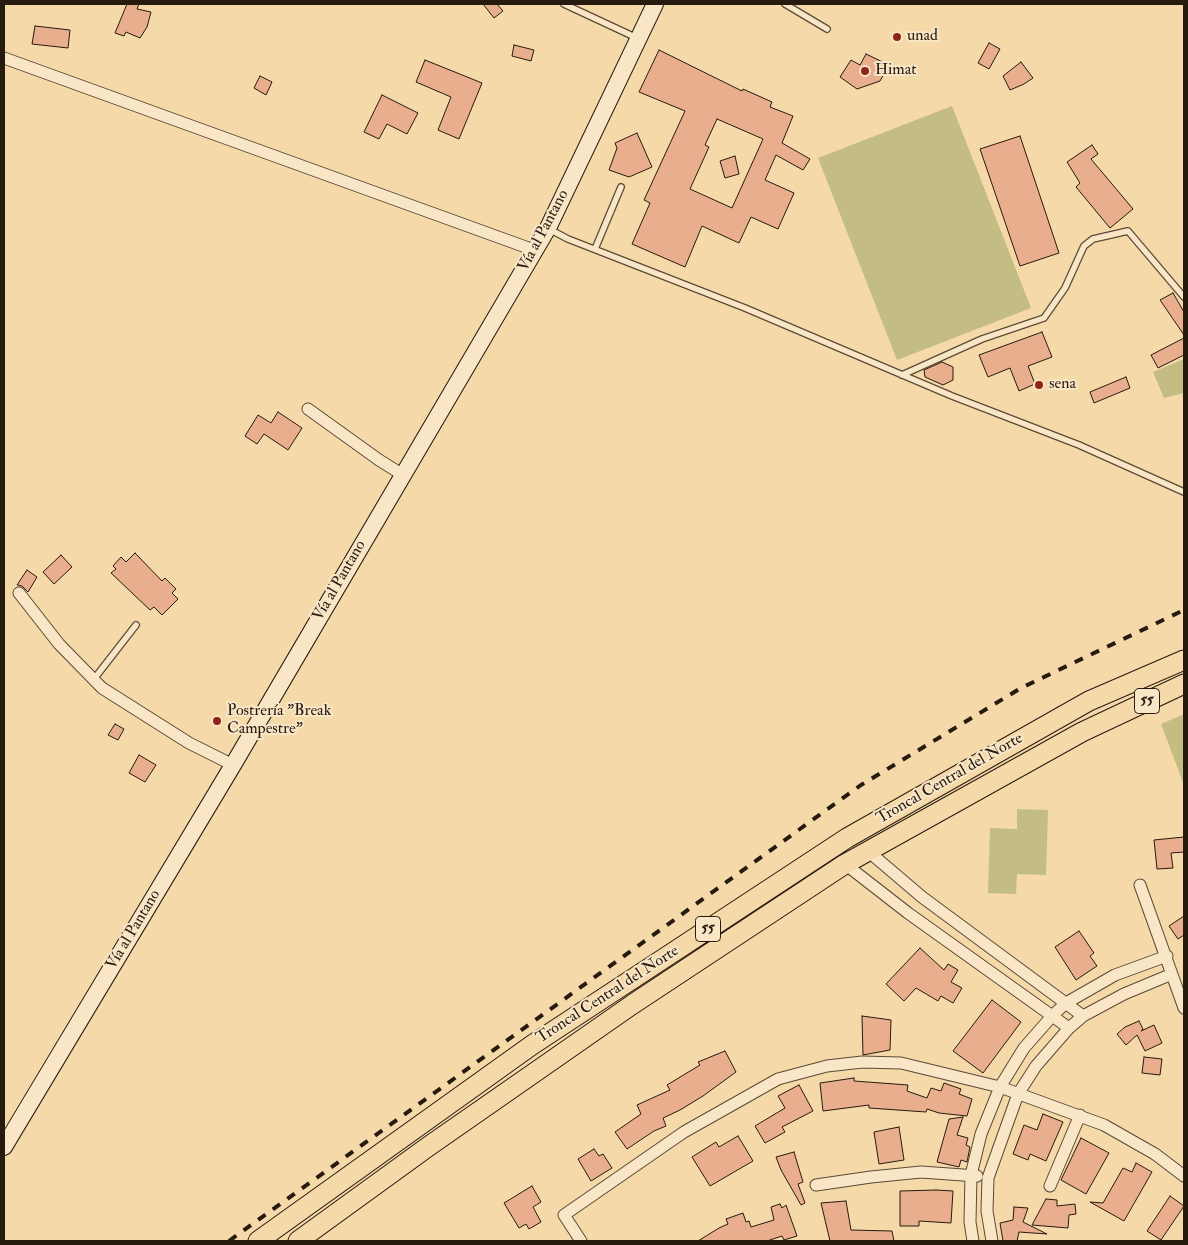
<!DOCTYPE html>
<html>
<head>
<meta charset="utf-8">
<style>
  body { margin:0 }
  #map { position:relative; width:1188px; height:1245px; overflow:hidden; background:#f5d9a9; font-family:"IM FELL Double Pica",serif }
  canvas { display:block }
  .frame { position:absolute; inset:0; border:5px solid #271a0f; pointer-events:none }
</style>
</head>
<body>
<div id="map">
<canvas width="1188" height="1245"></canvas>
<div class="frame"></div>
</div>
<script>
const ctx = document.querySelector('canvas').getContext('2d');
ctx.lineJoin = 'round';
function paint(path, color) { ctx.fillStyle = color; ctx.fill(path, 'evenodd'); }
const toPath = rows => new Path2D(rows.map(r => 'M' + r).join(''));
function stroke(path, color, width, dash) { ctx.strokeStyle = color; ctx.lineWidth = width; ctx.lineCap = dash ? 'butt' : 'round'; ctx.setLineDash(dash || []); ctx.stroke(path); }
function drawText(font, color, halo, rows, align = 'center') {
  ctx.font = font + ' "IM FELL Double Pica",serif'; ctx.lineWidth = 4; ctx.setLineDash([]); ctx.textBaseline = 'middle'; ctx.strokeStyle = halo; ctx.fillStyle = color; for (const [text, x, y, turn = 0] of rows) {
    ctx.save(); ctx.translate(x, y); ctx.rotate((+turn || 0) * Math.PI / 180); ctx.textAlign = isNaN(turn) ? turn : align; if (halo) ctx.strokeText(text, 0, 0); ctx.fillText(text, 0, 0); ctx.restore();
  }
}
paint(toPath([
  [952,106,1031,308,897,360,818,158],
  [1184,359,1184,393,1164,398,1153,372],
  [1184,714,1184,785,1161,724],
  [1017,809,1048,810,1046,875,1017,874,1016,894,988,893,990,828,1017,829]
]), '#c4bd83');
const building = toPath([
  [127,4,139,4,137,9,151,12,147,27,140,38,126,32,124,36,115,33,127,4],
  [483,4,497,4,503,11,494,18,483,4],
  [35,26,70,30,68,48,32,44,35,26],
  [989,43,1000,49,989,69,978,63,989,43],
  [514,45,534,50,531,61,512,56,514,45],
  [659,50,742,91,743,89,772,102,770,107,793,116,782,143,810,159,803,170,776,155,765,180,794,193,778,229,751,217,739,243,702,226,685,267,632,244,650,203,644,200,685,111,639,92,659,50],
  [717,119,763,139,732,208,690,189,709,147,705,145,717,119],
  [866,54,889,65,880,81,857,89,840,77,851,60,860,65,866,54],
  [425,60,482,83,459,139,438,130,451,97,416,82,425,60],
  [1021,62,1033,78,1024,84,1010,90,1003,76,1021,62],
  [260,76,272,82,266,95,254,88,260,76],
  [382,95,418,113,407,134,387,124,379,139,364,132,382,95],
  [637,133,652,167,629,177,609,170,617,148,615,143,637,133],
  [1020,136,1059,253,1020,266,980,149,1020,136],
  [1092,145,1098,154,1091,159,1133,209,1110,228,1076,187,1080,183,1067,162,1092,145],
  [735,156,739,174,725,178,720,161,735,156],
  [1173,293,1184,312,1184,335,1160,300,1173,293],
  [1042,332,1052,357,1028,366,1035,384,1019,391,1010,368,988,377,979,355,1042,332],
  [1184,338,1184,355,1158,368,1151,355,1184,338],
  [942,362,953,367,953,380,943,385,925,377,924,370,942,362],
  [1126,377,1130,388,1094,403,1090,392,1126,377],
  [278,412,302,428,288,450,264,434,257,444,245,436,258,415,271,423,278,412],
  [135,553,162,581,165,578,176,589,172,593,178,599,162,615,154,607,150,610,111,573,116,569,113,566,121,557,126,562,135,553],
  [61,555,72,567,54,584,43,572,61,555],
  [27,570,37,577,28,592,22,586,17,585,27,570],
  [115,724,124,729,118,740,108,735,115,724],
  [139,755,156,765,145,782,129,773,139,755],
  [1184,837,1184,852,1171,853,1173,868,1157,869,1154,840,1184,837],
  [1184,916,1184,935,1178,939,1169,926,1184,916],
  [1079,931,1094,953,1090,956,1097,966,1076,980,1055,947,1079,931],
  [920,948,944,970,948,964,958,970,951,982,962,988,953,1003,941,996,938,1001,916,988,904,1001,886,984,920,948],
  [992,1000,1021,1022,983,1073,953,1051,992,1000],
  [862,1016,891,1020,890,1050,863,1055,862,1016],
  [1139,1021,1143,1029,1141,1031,1154,1025,1162,1043,1145,1051,1137,1035,1126,1045,1117,1034,1125,1027,1139,1021],
  [725,1051,736,1072,703,1096,680,1110,663,1118,666,1126,654,1131,627,1149,615,1132,641,1114,637,1105,670,1090,667,1085,700,1065,698,1062,725,1051],
  [1144,1057,1162,1059,1160,1075,1142,1073,1144,1057],
  [854,1078,854,1081,908,1085,907,1091,927,1098,931,1088,941,1091,944,1083,961,1089,959,1094,972,1099,967,1116,939,1113,927,1109,926,1112,869,1108,869,1105,823,1111,820,1083,854,1078],
  [799,1085,813,1111,782,1127,785,1132,765,1143,755,1126,785,1108,778,1096,799,1085],
  [1043,1114,1063,1122,1046,1161,1030,1154,1028,1160,1013,1154,1024,1125,1037,1130,1043,1114],
  [963,1117,957,1135,968,1138,966,1145,970,1147,967,1162,961,1160,959,1167,937,1162,949,1119,963,1117],
  [899,1127,904,1160,879,1164,874,1132,899,1127],
  [738,1136,753,1161,710,1186,692,1157,716,1142,719,1147,738,1136],
  [1081,1138,1109,1153,1086,1194,1061,1180,1081,1138],
  [594,1149,599,1156,603,1154,612,1168,591,1181,578,1159,594,1149],
  [794,1152,803,1182,798,1184,805,1203,801,1205,781,1170,776,1157,794,1152],
  [1136,1163,1152,1172,1124,1221,1090,1202,1103,1203,1123,1168,1132,1172,1136,1163],
  [532,1186,541,1202,533,1207,541,1222,529,1229,526,1224,519,1228,504,1203,532,1186],
  [936,1190,953,1191,951,1223,919,1221,919,1226,900,1226,900,1191,936,1190],
  [1170,1196,1184,1206,1161,1240,1147,1231,1170,1196],
  [1046,1199,1057,1200,1057,1206,1075,1204,1076,1214,1069,1215,1068,1228,1032,1225,1046,1199],
  [846,1201,851,1230,892,1231,894,1241,830,1241,821,1203,846,1201],
  [780,1204,782,1208,786,1205,797,1236,784,1240,782,1236,767,1241,698,1241,719,1228,728,1224,726,1219,743,1213,746,1222,749,1221,751,1227,774,1220,771,1207,780,1204],
  [1014,1207,1028,1208,1023,1222,1047,1234,1019,1232,1017,1241,1003,1241,1000,1223,1013,1220,1014,1207]
]);
paint(building, '#e8ae8d');
stroke(building, '#271a0f', 1);
const service = toPath([
  [564,4,637,38],
  [785,4,827,29],
  [549,229,568,239,745,308,952,396,1079,445,1184,492],
  [595,249,621,187],
  [902,375,982,339,1044,318,1065,288,1084,246,1093,239,1128,231,1184,297],
  [94,679,136,625]
]);
const minor = toPath([
  [4,58,534,250],
  [308,409,379,460,403,475],
  [19,593,59,644,102,688,189,743,233,765],
  [868,851,922,897,1083,1016],
  [845,864,908,913,1069,1028],
  [1140,885,1184,1008],
  [816,1185,871,1177,921,1172,977,1176],
  [1050,1186,1080,1115],
  [581,1241,564,1215,684,1132,778,1079,827,1066,862,1062,901,1063,1000,1087,1104,1125,1155,1154,1184,1176],
  [973,1241,970,1222,971,1175,981,1134,1000,1087,1024,1048,1053,1015,1066,1003,1115,975,1167,956],
  [992,1241,987,1211,988,1178,1018,1094,1036,1066,1069,1028,1083,1016,1124,994,1172,974]
]);
const secondary = toPath([
  [4,1147,233,765,548,228,655,4]
]);
const trunk = toPath([
  [258,1241,532,1045,847,838,1089,701,1184,660],
  [298,1241,429,1146,633,1004,845,864,1082,732,1184,684]
]);
stroke(service, '#5a4a36', 8);
stroke(minor, '#5a4a36', 13);
stroke(secondary, '#271a0f', 18);
stroke(trunk, '#271a0f', 21);
stroke(service, '#f8e6c7', 5.5);
stroke(minor, '#f8e6c7', 11);
stroke(secondary, '#f8e6c7', 16);
stroke(trunk, '#f5d9a9', 19);
stroke(toPath([
  [229,1241,861,785,1021,688,1184,610]
]), '#271a0f', 4, [9, 9]);
for (const [x, y, r, color] of [
  [897,37,5,"#8f2418"],
  [865,71,5,"#8f2418"],
  [1039,385,5,"#8f2418"],
  [217,721,5,"#8f2418"]
]) { const dot = new Path2D(); dot.arc(x, y, r, 0, 2 * Math.PI); ctx.fillStyle = color; ctx.fill(dot); stroke(dot, '#f8e6c7', 2); }
for (const [x, y, w] of [
  [1147,701,25],
  [708,929,25]
]) { const box = new Path2D(); box.roundRect(x - w / 2, y - 12.5, w, 25, 4); ctx.fillStyle = '#f8e6c7'; ctx.fill(box); stroke(box, '#271a0f', 1); }
drawText('bold 15px', '#271a0f', null, [
  ["55",1147,701],
  ["55",708,929]
]);
drawText('16px', '#271a0f', '#f8e6c7', [
  ["unad",907,37],
  ["Himat",875,71],
  ["sena",1049,385],
  ["Postrería \"Break",227,712],
  ["Campestre\"",227,730]
], 'left');
drawText('16px', '#271a0f', '#f8e6c7', [
  ["Vía al Pantano",544,231,-62],
  ["Vía al Pantano",340,581,-60],
  ["Troncal Central del Norte",950,779,-30],
  ["Vía al Pantano",134,930,-59],
  ["Troncal Central del Norte",608,995,-33]
]);
</script>
</body>
</html>
